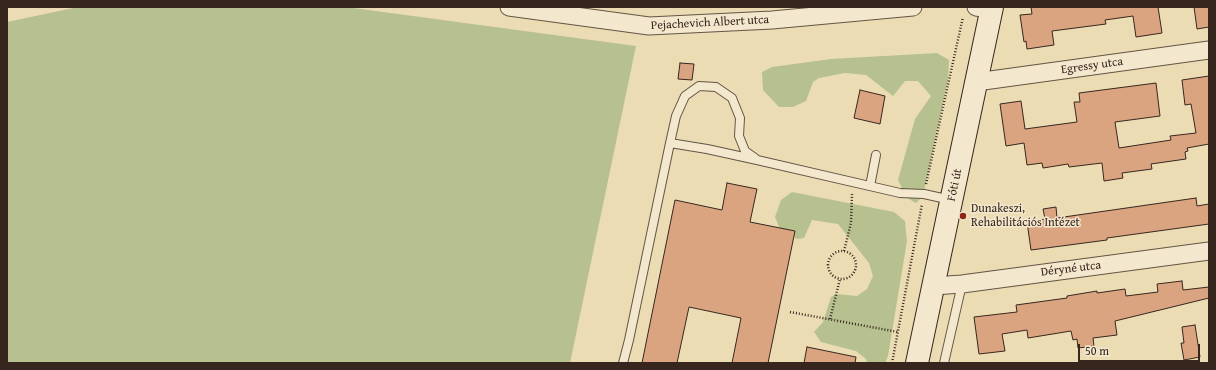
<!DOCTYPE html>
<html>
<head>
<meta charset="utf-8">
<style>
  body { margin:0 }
  #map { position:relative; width:1216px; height:370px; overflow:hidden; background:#ecdcb4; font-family:"Gentium Book Plus",serif }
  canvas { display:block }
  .frame { position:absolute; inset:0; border:8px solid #37261e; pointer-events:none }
  .scale { position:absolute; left:1078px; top:344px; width:122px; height:18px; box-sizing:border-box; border:2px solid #37261e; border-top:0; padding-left:5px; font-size:12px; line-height:14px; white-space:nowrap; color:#37261e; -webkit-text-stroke:3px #f3e8ce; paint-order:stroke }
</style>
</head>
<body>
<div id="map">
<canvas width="1216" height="370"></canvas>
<div class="frame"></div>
<div class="scale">50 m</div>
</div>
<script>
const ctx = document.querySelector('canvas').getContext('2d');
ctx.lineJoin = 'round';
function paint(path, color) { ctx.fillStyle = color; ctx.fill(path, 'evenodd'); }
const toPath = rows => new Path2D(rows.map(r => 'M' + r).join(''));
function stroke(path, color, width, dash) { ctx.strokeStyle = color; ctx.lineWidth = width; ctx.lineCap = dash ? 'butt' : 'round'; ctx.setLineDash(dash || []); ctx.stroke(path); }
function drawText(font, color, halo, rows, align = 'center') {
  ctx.font = font + ' "Gentium Book Plus",serif'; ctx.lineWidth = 3; ctx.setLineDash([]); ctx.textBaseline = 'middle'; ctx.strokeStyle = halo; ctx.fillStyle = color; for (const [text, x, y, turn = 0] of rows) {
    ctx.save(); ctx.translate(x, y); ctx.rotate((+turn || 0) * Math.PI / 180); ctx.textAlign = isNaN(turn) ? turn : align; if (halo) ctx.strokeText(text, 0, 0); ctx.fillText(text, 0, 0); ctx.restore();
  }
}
paint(toPath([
  [78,7,346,7,636,46,570,363,7,363,7,22],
  [937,53,949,60,948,80,923,196,916,203,907,198,898,180,915,119,931,96,918,81,905,81,893,96,866,75,845,73,819,78,813,82,806,101,793,107,779,107,763,90,762,72,772,67,831,59],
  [792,192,894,212,905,221,907,241,888,356,885,363,867,363,866,359,856,351,821,342,814,332,823,322,831,297,836,294,857,296,867,289,873,276,869,263,838,224,812,220,804,238,797,239,780,229,775,217,781,200]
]), '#b6c18f');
const building = toPath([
  [1031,7,1158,7,1162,33,1136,37,1133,16,1105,20,1106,24,1052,31,1054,45,1027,49,1026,41,1024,42,1020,15,1032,14,1031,7],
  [1194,7,1209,7,1209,27,1197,29,1194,7],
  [680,63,694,64,692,80,678,79,680,63],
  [1209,76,1209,144,1187,148,1188,151,1185,152,1186,159,1151,164,1152,169,1122,173,1123,178,1104,181,1102,163,1069,167,1068,164,1043,168,1042,163,1027,165,1024,143,1006,146,1000,104,1021,101,1025,129,1077,122,1074,102,1080,102,1079,93,1156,83,1160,116,1115,122,1119,148,1171,140,1170,136,1196,133,1191,104,1185,105,1182,80,1209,76],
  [860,90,885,96,880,124,854,118,860,90],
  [727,183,757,189,750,222,795,231,768,363,732,363,741,318,689,307,677,363,642,363,675,200,722,210,727,183],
  [1196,198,1197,206,1209,204,1209,224,1107,238,1107,240,1031,250,1027,222,1045,219,1043,209,1056,207,1057,218,1196,198],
  [1182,281,1183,290,1209,287,1209,298,1115,321,1117,335,1093,338,1094,346,1078,348,1077,339,1073,340,1071,331,1028,338,1027,330,1002,334,1005,351,979,354,974,317,1017,312,1016,305,1067,298,1067,296,1097,291,1097,293,1125,289,1126,296,1158,292,1157,284,1182,281],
  [1195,325,1200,357,1184,360,1181,343,1184,343,1182,327,1195,325],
  [807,347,856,357,855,363,804,363,807,347]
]);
paint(building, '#daa480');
stroke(building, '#37261e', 1);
const service = toPath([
  [670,143,676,116,685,96,699,86,716,87,732,98,740,118,739,136,745,151,755,158],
  [870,186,876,155],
  [623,363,629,340,670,143,707,149,757,160,900,193,924,194,951,200],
  [944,363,962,284]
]);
const minor = toPath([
  [509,7,649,26,772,20,913,7],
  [976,7,991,9],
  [976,82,1209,50],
  [933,286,962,284,1209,251]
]);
const secondary = toPath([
  [917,363,992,7]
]);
stroke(service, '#645444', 10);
stroke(minor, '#645444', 19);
stroke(secondary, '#37261e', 24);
stroke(toPath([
  [926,184,963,17],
  [844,251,851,223,852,194],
  '828 265a14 14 0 1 1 28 0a14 14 0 1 1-28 0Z',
  [790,312,898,332],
  [830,319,840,279],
  [892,363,922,204]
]), '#37261e', 2.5, [1, 2]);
stroke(service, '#f3e8ce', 8);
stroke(minor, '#f3e8ce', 17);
stroke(secondary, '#f3e8ce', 22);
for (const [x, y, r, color] of [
  [963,216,4,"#8f2418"]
]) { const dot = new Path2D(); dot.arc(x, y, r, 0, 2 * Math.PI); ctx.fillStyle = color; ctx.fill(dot); stroke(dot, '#f3e8ce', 1.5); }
drawText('12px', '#37261e', '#f3e8ce', [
  ["Pejachevich Albert utca",710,23,-3],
  ["Egressy utca",1092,66,-8],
  ["Fóti út",955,185,-78],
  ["Déryné utca",1071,269,-7]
]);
drawText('12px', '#37261e', '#f3e8ce', [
  ["Dunakeszi,",971,209],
  ["Rehabilitációs Intézet",971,223]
], 'left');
</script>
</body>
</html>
